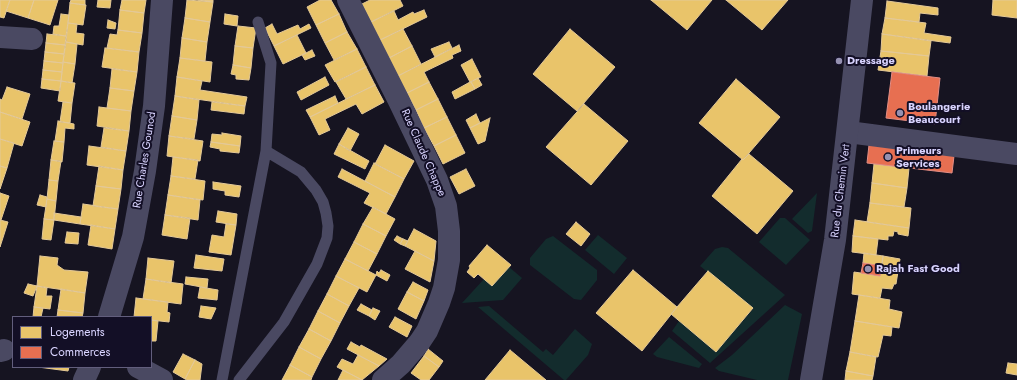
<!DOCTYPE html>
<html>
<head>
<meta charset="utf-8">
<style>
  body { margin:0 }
  #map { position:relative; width:1017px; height:380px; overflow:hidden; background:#161421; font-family:Jost,sans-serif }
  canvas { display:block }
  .legend { position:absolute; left:12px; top:316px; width:140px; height:52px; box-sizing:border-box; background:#130f26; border:1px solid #625e7d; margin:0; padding:5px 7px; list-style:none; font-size:12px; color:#d9d4ff }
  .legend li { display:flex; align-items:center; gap:8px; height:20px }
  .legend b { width:20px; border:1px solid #625e7d }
</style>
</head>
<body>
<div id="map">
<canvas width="1017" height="380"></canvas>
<ul class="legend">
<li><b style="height:11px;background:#e9c46a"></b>Logements</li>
<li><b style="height:11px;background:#e76f51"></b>Commerces</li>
</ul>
</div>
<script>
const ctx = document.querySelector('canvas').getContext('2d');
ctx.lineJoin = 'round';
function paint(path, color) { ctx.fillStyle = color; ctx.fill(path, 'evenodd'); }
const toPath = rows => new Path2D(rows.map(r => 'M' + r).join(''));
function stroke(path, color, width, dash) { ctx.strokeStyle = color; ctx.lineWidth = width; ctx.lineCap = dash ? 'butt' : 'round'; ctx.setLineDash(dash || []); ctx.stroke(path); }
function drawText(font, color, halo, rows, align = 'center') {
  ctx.font = font + ' Jost,sans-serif'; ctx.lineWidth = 4; ctx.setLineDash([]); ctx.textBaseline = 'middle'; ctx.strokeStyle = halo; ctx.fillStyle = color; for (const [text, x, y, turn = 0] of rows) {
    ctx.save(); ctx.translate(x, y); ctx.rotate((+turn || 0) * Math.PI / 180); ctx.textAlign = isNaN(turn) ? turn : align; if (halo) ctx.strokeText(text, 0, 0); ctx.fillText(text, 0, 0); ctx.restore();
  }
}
paint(toPath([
  [817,193,812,231,808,233,792,219],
  [780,218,785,218,810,240,786,265,759,242],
  [598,235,627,258,614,274,585,250],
  [553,236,597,270,597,280,581,300,574,299,530,265,530,258,546,239],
  [722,247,728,248,785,295,710,363,672,331,679,321,716,352,753,309,700,266,715,249],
  [509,267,522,278,503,300,462,303,484,279,492,286],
  [785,305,802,314,788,380,757,380,719,371,715,368,732,355],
  [489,306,543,352,546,349,553,355,575,329,592,344,588,355,566,380,564,380,478,307],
  [669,337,702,364,699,368,657,357,653,354]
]), '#132c2d');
const homes = toPath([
  [0,0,10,0,4,18,0,17,0,0],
  [10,0,34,0,28,18,6,11,10,0],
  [34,0,58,0,50,25,28,18,34,0],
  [71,0,85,0,85,5,70,3,71,0],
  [98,0,111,0,110,8,97,7,98,0],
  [122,0,146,0,144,13,120,10,122,0],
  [187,0,213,2,210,22,185,18,187,0],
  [198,0,213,0,213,2,198,0],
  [320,0,331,0,339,14,316,25,307,7,320,0],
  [370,0,400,0,403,6,371,22,362,4,370,0],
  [651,0,712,0,687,30,651,0],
  [726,0,788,0,762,30,726,0],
  [993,0,1017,0,1017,18,992,15,993,0],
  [887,1,938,8,938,15,920,13,919,22,885,18,887,1],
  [70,3,86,5,83,25,68,23,70,3],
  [120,10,144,13,142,33,118,30,120,10],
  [424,10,427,17,380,40,371,22,394,11,398,20,413,12,414,14,424,10],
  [61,14,69,15,66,36,53,34,54,26,59,26,61,14],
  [225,14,238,16,237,26,224,24,225,14],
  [339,14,347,32,325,43,316,25,339,14],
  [185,18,210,22,207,42,182,38,185,18],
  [885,18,926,23,924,33,951,37,950,43,882,34,885,18],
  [108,20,116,23,115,29,107,28,108,20],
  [68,23,77,24,76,33,84,34,83,45,66,42,68,23],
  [272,24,277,34,298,25,300,29,309,24,311,28,274,46,265,28,272,24],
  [238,26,256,28,253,48,235,46,238,26],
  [403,29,412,46,389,58,380,40,403,29],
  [570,29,615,67,577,111,533,74,570,29],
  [118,30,142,33,139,52,107,48,110,34,117,35,118,30],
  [347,32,357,49,334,60,325,43,347,32],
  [47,34,66,36,65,45,46,43,47,34],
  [882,34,931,41,929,56,881,51,882,34],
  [297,35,306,53,283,64,274,46,297,35],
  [182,38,207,42,205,61,180,58,182,38],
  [66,42,77,44,75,64,63,62,66,42],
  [449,42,452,48,435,57,431,49,449,42],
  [46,43,65,45,64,54,45,52,46,43],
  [459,45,461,51,452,55,453,58,424,72,429,82,407,93,398,76,459,45],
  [235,46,253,48,251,68,233,65,235,46],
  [412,46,421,64,398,76,389,58,412,46],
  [105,48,139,52,137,72,102,67,105,48],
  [357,49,366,67,335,82,325,65,357,49],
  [312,50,315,56,305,60,302,55,312,50],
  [881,51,929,56,927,76,878,70,881,51],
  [45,52,64,54,63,63,44,61,45,52],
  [180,58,212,62,210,82,177,77,180,58],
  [472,59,481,77,470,82,461,65,472,59],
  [44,61,63,63,62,72,43,70,44,61],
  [63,62,75,64,72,83,61,81,63,62],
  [233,65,251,68,249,80,236,79,236,75,231,74,233,65],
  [366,67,375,85,346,99,336,82,366,67],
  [112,69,137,72,134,91,110,88,112,69],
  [43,70,62,72,61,81,42,79,43,70],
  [177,77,202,81,200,90,247,97,245,106,175,96,177,77],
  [325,77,329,85,301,100,297,92,325,77],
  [478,78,482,85,475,89,471,82,478,78],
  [42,79,61,81,60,91,41,88,42,79],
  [736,79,780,117,743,160,699,123,736,79],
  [61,81,75,83,72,103,58,101,61,81],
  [429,82,438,99,416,110,407,93,429,82],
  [470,82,471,82,475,89,455,99,452,92,470,82],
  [375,85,384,102,362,114,356,104,325,119,330,130,319,135,310,117,375,85],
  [7,87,30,94,22,119,0,112,0,99,2,100,7,87],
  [110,88,134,91,131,111,107,108,110,88],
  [175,96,199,100,197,120,172,116,175,96],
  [335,96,338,103,310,117,306,110,335,96],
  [438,99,447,117,424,128,416,110,438,99],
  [63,102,72,103,70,123,60,122,63,102],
  [212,102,245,106,244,114,211,110,212,102],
  [584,104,628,141,591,185,546,147,584,104],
  [99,107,131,111,129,131,97,126,99,107],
  [0,112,30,122,22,146,0,139,0,112],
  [476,114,480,123,470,128,466,120,476,114],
  [172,116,197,120,194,139,169,136,172,116],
  [447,117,456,135,434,146,424,128,447,117],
  [490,118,485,141,478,144,470,128,490,118],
  [58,121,74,124,74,129,65,128,64,142,55,141,58,121],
  [104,128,129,131,126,151,101,147,104,128],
  [348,128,359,134,350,151,339,144,348,128],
  [222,133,241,136,240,146,211,142,212,134,222,135,222,133],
  [456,135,465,153,443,164,434,146,456,135],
  [169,136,203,141,200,161,167,156,169,136],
  [0,139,14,143,7,168,0,166,0,139],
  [54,141,64,142,62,162,51,160,54,141],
  [211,142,240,146,239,153,220,151,220,149,210,147,211,142],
  [339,144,369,161,365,169,334,154,339,144],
  [385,145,414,161,404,179,375,164,385,145],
  [89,146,126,151,123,170,87,165,89,146],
  [749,154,793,191,757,234,712,196,742,159,743,160,749,154],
  [173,157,198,160,195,179,171,176,173,157],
  [51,160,61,161,58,181,49,180,51,160],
  [374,163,404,179,395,197,365,181,374,163],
  [874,164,909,168,907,188,872,183,874,164],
  [0,166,7,168,0,189,0,166],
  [99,166,123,170,121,189,96,186,99,166],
  [342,169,395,197,386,214,364,203,370,193,338,177,342,169],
  [466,169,475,186,459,194,450,177,466,169],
  [171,176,205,181,203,200,168,195,171,176],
  [49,180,58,181,56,201,47,199,49,180],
  [213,182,241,186,239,197,225,195,225,191,213,189,213,182],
  [872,183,907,188,904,207,870,203,872,183],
  [96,186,121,189,118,209,93,206,96,186],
  [0,193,9,196,1,220,0,220,0,193],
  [40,195,47,197,46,207,37,205,40,195],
  [168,195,200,200,198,220,165,215,168,195],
  [47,199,56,201,54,220,44,219,47,199],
  [870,203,911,208,909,228,867,222,870,203],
  [83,204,118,209,115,229,80,224,83,204],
  [373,207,395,219,386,236,363,224,373,207],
  [218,211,237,214,236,225,216,222,218,211],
  [54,213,81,217,80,224,54,220,54,213],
  [165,215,190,218,187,239,162,235,165,215],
  [44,219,54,220,51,240,42,239,44,219],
  [0,220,8,222,0,247,0,220],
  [855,220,909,228,908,236,898,234,898,232,894,231,893,236,888,236,888,240,853,236,855,220],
  [576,222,590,234,581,246,566,234,576,222],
  [226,224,236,225,231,255,209,252,212,235,224,237,226,224],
  [363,224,386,236,377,254,354,242,363,224],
  [91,225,115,229,112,249,88,245,91,225],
  [414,229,436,241,434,261,405,246,414,229],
  [67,232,79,233,78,244,65,243,67,232],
  [397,236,403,239,400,244,394,240,397,236],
  [853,236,878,239,876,255,852,252,853,236],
  [403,239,408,241,405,246,400,244,403,239],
  [354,242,377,254,368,271,345,259,354,242],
  [487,245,511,265,492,286,478,274,474,278,467,272,470,268,469,266,487,245],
  [415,251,434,261,430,282,405,269,415,251],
  [864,253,883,256,882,266,863,263,864,253],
  [196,255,224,259,222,271,194,268,196,255],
  [40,256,58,258,57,265,64,270,88,272,85,293,37,286,40,256],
  [883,256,900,259,896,284,894,284,892,289,882,288,880,298,852,294,854,272,880,276,883,256],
  [148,258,174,261,171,283,146,279,148,258],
  [345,259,376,275,367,292,336,276,345,259],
  [381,270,390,275,387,281,376,275,377,271,379,273,381,270],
  [633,270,677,307,642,351,596,313,633,270],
  [708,271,753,308,716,352,671,314,708,271],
  [336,276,359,288,349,306,327,294,336,276],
  [186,277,208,279,207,288,185,284,186,277],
  [146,279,183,284,181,304,143,299,146,279],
  [413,282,428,290,424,301,407,292,413,282],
  [28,284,37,286,33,296,24,293,28,284],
  [37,286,47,288,46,296,52,296,50,309,34,307,37,286],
  [200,287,218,290,217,300,198,298,200,287],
  [61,289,85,293,83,313,58,310,61,289],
  [407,292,424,301,416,319,398,309,407,292],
  [327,294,349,306,340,323,318,311,327,294],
  [859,295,890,300,889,309,902,312,899,328,855,321,859,295],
  [136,298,168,302,167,312,170,313,169,322,151,320,151,317,134,317,136,298],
  [361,304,372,310,369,316,357,310,361,304],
  [201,306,216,308,211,319,199,317,201,306],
  [34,307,43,308,41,317,33,317,34,307],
  [373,308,380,311,375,320,369,316,373,308],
  [58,310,83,313,82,317,57,317,58,310],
  [318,311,340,323,331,341,309,329,318,311],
  [395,317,412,326,407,337,389,327,395,317],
  [151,320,158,321,156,341,151,341,151,320],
  [855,321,892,327,891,336,883,335,878,357,850,352,855,321],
  [309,329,331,341,321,359,299,347,309,329],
  [351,342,360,347,361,345,387,359,379,366,347,349,351,342],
  [299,347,321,359,312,377,290,365,299,347],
  [428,349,443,361,439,367,424,356,428,349],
  [510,350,546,380,485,380,510,350],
  [850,352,876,357,873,376,846,371,850,352],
  [183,354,195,360,185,379,173,372,183,354],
  [358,355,379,366,362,380,337,367,342,359,353,364,358,355],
  [424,356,439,367,429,380,421,380,411,373,424,356],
  [195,360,202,364,200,380,187,380,185,379,195,360],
  [1008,363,1017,364,1017,375,1006,373,1008,363],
  [290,365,312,377,311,380,282,380,290,365],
  [38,367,69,367,68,371,38,367],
  [343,370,362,380,338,380,343,370],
  [846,371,873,376,872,380,845,380,846,371]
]);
paint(homes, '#e9c46a');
stroke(homes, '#e4c997', 1);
const shops = toPath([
  [892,72,940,78,935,124,886,118,892,72],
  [869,145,954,156,952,173,867,163,869,145],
  [863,263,882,266,880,276,861,273,863,263]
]);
paint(shops, '#e76f51');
stroke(shops, '#e38d85', 1);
stroke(toPath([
  [222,380,266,151,271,63,258,22],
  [239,380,284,322,317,264,327,238,328,226,326,213,323,202,316,190,301,172,266,151]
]), '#4a4962', 11);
stroke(toPath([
  [348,0,399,101,437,180,446,206,449,231,449,260,444,288,439,303,427,331,419,343,401,364,383,380],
  [0,37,32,39],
  [848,132,1017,154],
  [109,317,133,237,145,171,154,106,162,0],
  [0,351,4,350],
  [138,367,162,380],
  [84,380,90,367]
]), '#4a4962', 22);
stroke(toPath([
  [811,380,835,240,862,0]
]), '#4a4962', 22);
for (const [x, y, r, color] of [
  [839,61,4,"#9591b1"],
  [900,113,4,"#9591b1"],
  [888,157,4,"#9591b1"],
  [868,269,4,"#9591b1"]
]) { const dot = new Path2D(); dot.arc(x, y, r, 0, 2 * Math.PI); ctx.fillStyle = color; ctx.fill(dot); stroke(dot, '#130f26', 1.5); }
drawText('bold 11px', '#d9d4ff', '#130f26', [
  ["Dressage",847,61],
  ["Boulangerie",908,107],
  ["Beaucourt",908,120],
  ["Primeurs",896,151],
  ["Services",896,164],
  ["Rajah Fast Good",876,269]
], 'left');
drawText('11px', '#d9d4ff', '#130f26', [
  ["Rue Claude Chappe",423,153,66],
  ["Rue Charles Gounod",145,160,-81],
  ["Rue du Chemin Vert",841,191,-83]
]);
</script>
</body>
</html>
